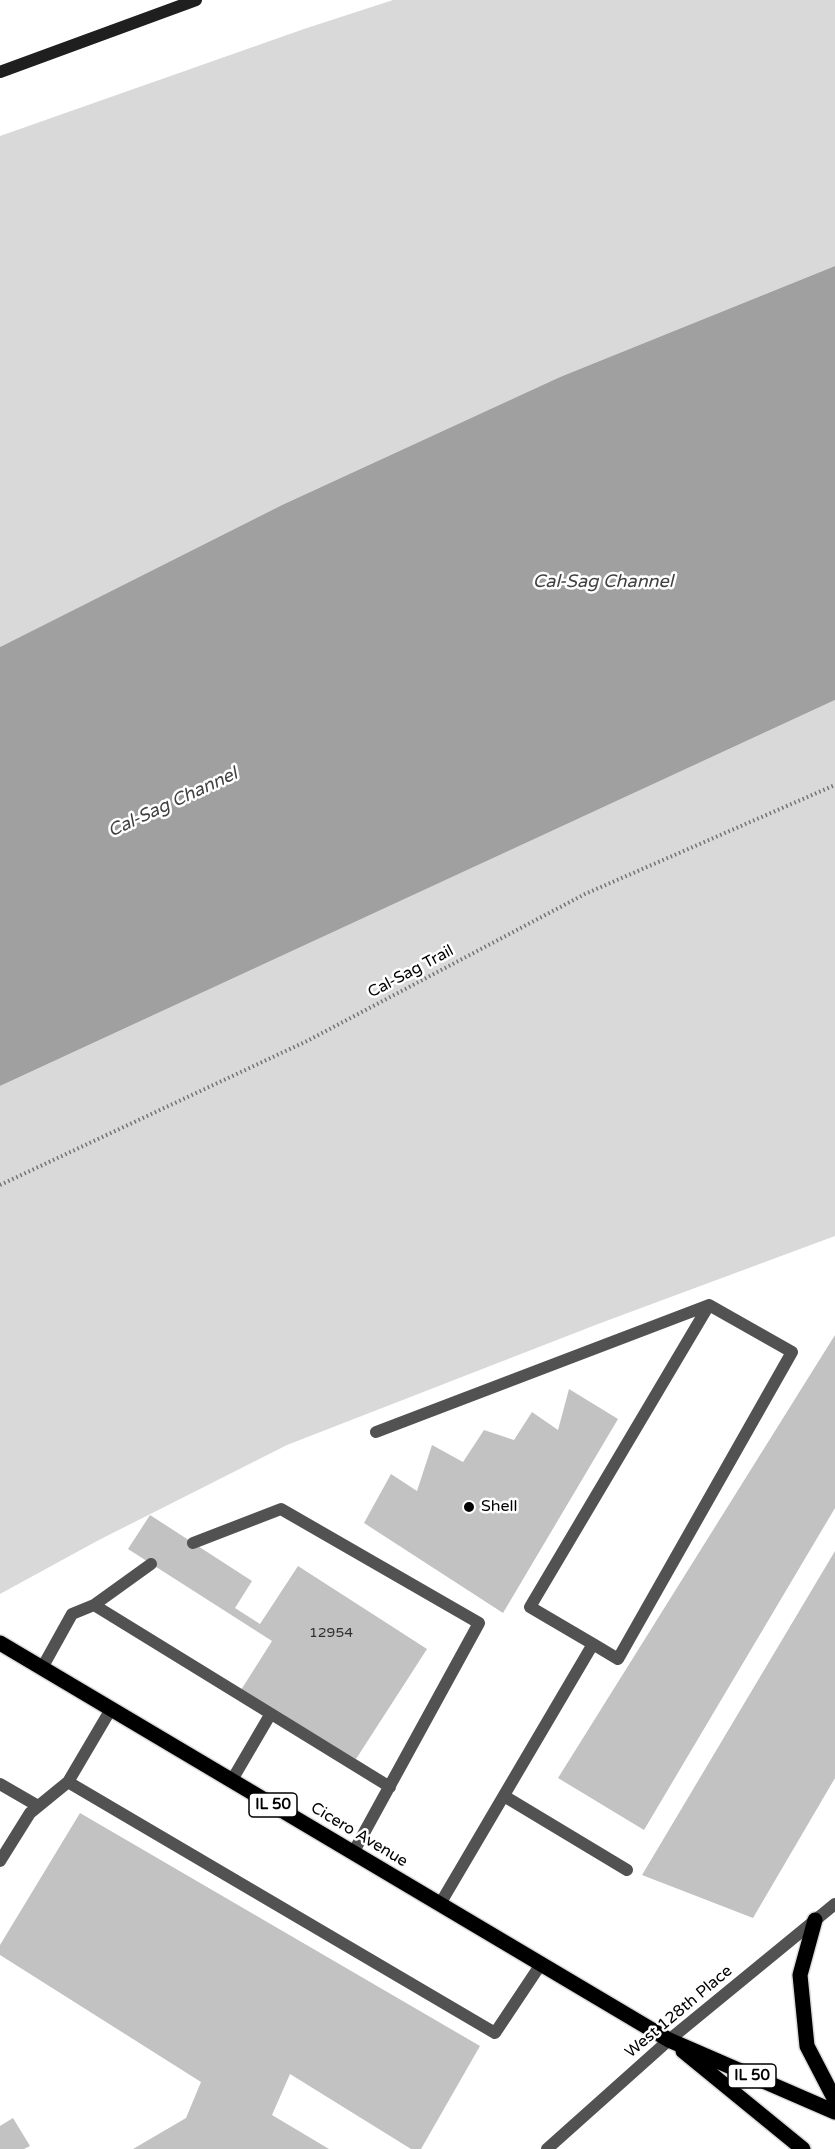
<!DOCTYPE html>
<html>
<head>
<meta charset="utf-8">
<style>
  body { margin:0 }
  canvas { display:block; background:#fff }
</style>
</head>
<body>
<canvas width="835" height="2149"></canvas>
<script>
const ctx = document.querySelector('canvas').getContext('2d');
ctx.lineJoin = 'round';
function paint(path, color) { ctx.fillStyle = color; ctx.fill(path, 'evenodd'); }
const toPath = rows => new Path2D(rows.map(r => 'M' + r).join(''));
function stroke(path, color, width, dash) { ctx.strokeStyle = color; ctx.lineWidth = width; ctx.lineCap = dash ? 'butt' : 'round'; ctx.setLineDash(dash || []); ctx.stroke(path); }
function drawText(font, color, halo, rows, align = 'center') {
  ctx.font = font + ' "Varela Round",sans-serif'; ctx.lineWidth = 5; ctx.setLineDash([]); ctx.textBaseline = 'middle'; ctx.strokeStyle = halo; ctx.fillStyle = color; for (const [text, x, y, turn = 0] of rows) {
    ctx.save(); ctx.translate(x, y); ctx.rotate((+turn || 0) * Math.PI / 180); ctx.textAlign = isNaN(turn) ? turn : align; if (halo) ctx.strokeText(text, 0, 0); ctx.fillText(text, 0, 0); ctx.restore();
  }
}
paint(toPath([
  [393,0,835,0,835,266,560,377,282,505,0,647,0,136,304,29],
  [835,700,835,1236,598,1324,287,1445,97,1541,0,1594,0,1086]
]), '#d9d9d9');
paint(toPath([
  [835,266,835,700,0,1086,0,647,282,505,560,377]
]), '#a0a0a0');
paint(toPath([
  [835,1335,835,1508,644,1830,558,1778],
  [569,1389,618,1419,503,1613,364,1523,391,1474,417,1491,432,1445,463,1462,484,1430,514,1440,532,1412,558,1430],
  [150,1515,252,1581,235,1608,260,1624,298,1566,427,1649,356,1759,241,1690,272,1641,128,1549],
  [835,1551,835,1778,753,1918,642,1875],
  [80,1813,480,2046,421,2149,411,2149,290,2074,272,2115,329,2149,133,2149,186,2118,201,2082,0,1955,0,1945],
  [13,2118,30,2146,24,2149,0,2149,0,2126]
]), '#c2c2c2');
const primary = toPath([
  [0,1643,669,2040,835,2112],
  [815,1920,800,1975,807,2046,835,2100],
  [683,2051,803,2149]
]);
stroke(primary, '#dbdbdb', 18);
stroke(toPath([
  [0,1185,307,1041,585,894,835,785]
]), '#747474', 4, [1.5, 3]);
stroke(toPath([
  [376,1432,709,1305,530,1607,593,1644,440,1904],
  [193,1543,281,1509,479,1623,353,1853],
  [94,1605,390,1787],
  [593,1644,618,1659,792,1352,709,1305],
  [42,1668,72,1614,94,1605,151,1564],
  [111,1709,68,1782,495,2033,541,1964],
  [232,1780,270,1715],
  [0,1784,38,1806],
  [504,1796,627,1870],
  [0,1861,30,1813,68,1782]
]), '#525252', 12);
stroke(toPath([
  [547,2149,669,2040,835,1904]
]), '#525252', 12);
stroke(toPath([
  [0,72,196,0]
]), '#1f1f1f', 12);
stroke(primary, '#000', 15);
for (const [x, y, r, color] of [
  [469,1507,6,"#000"]
]) { const dot = new Path2D(); dot.arc(x, y, r, 0, 2 * Math.PI); ctx.fillStyle = color; ctx.fill(dot); stroke(dot, '#fff', 2); }
drawText('14px', '#303030', null, [
  ["12954",331,1633]
]);
for (const [x, y, w] of [
  [273,1805,48],
  [752,2076,48]
]) { const box = new Path2D(); box.roundRect(x - w / 2, y - 12, w, 24, 4.5); ctx.fillStyle = '#fff'; ctx.fill(box); stroke(box, '#000', 1.5); }
drawText('bold 15px', '#000', null, [
  ["IL 50",273,1805],
  ["IL 50",752,2076]
]);
drawText('16px', '#000', '#fff', [
  ["Cal-Sag Trail",411,972,-28],
  ["Cicero Avenue",359,1835,31],
  ["West 128th Place",679,2012,-40]
]);
drawText('16px', '#000', '#fff', [
  ["Shell",481,1507]
], 'left');
drawText('italic 18px', '#414141', '#fff', [
  ["Cal-Sag Channel",603,582],
  ["Cal-Sag Channel",173,803,-25]
]);
</script>
</body>
</html>
